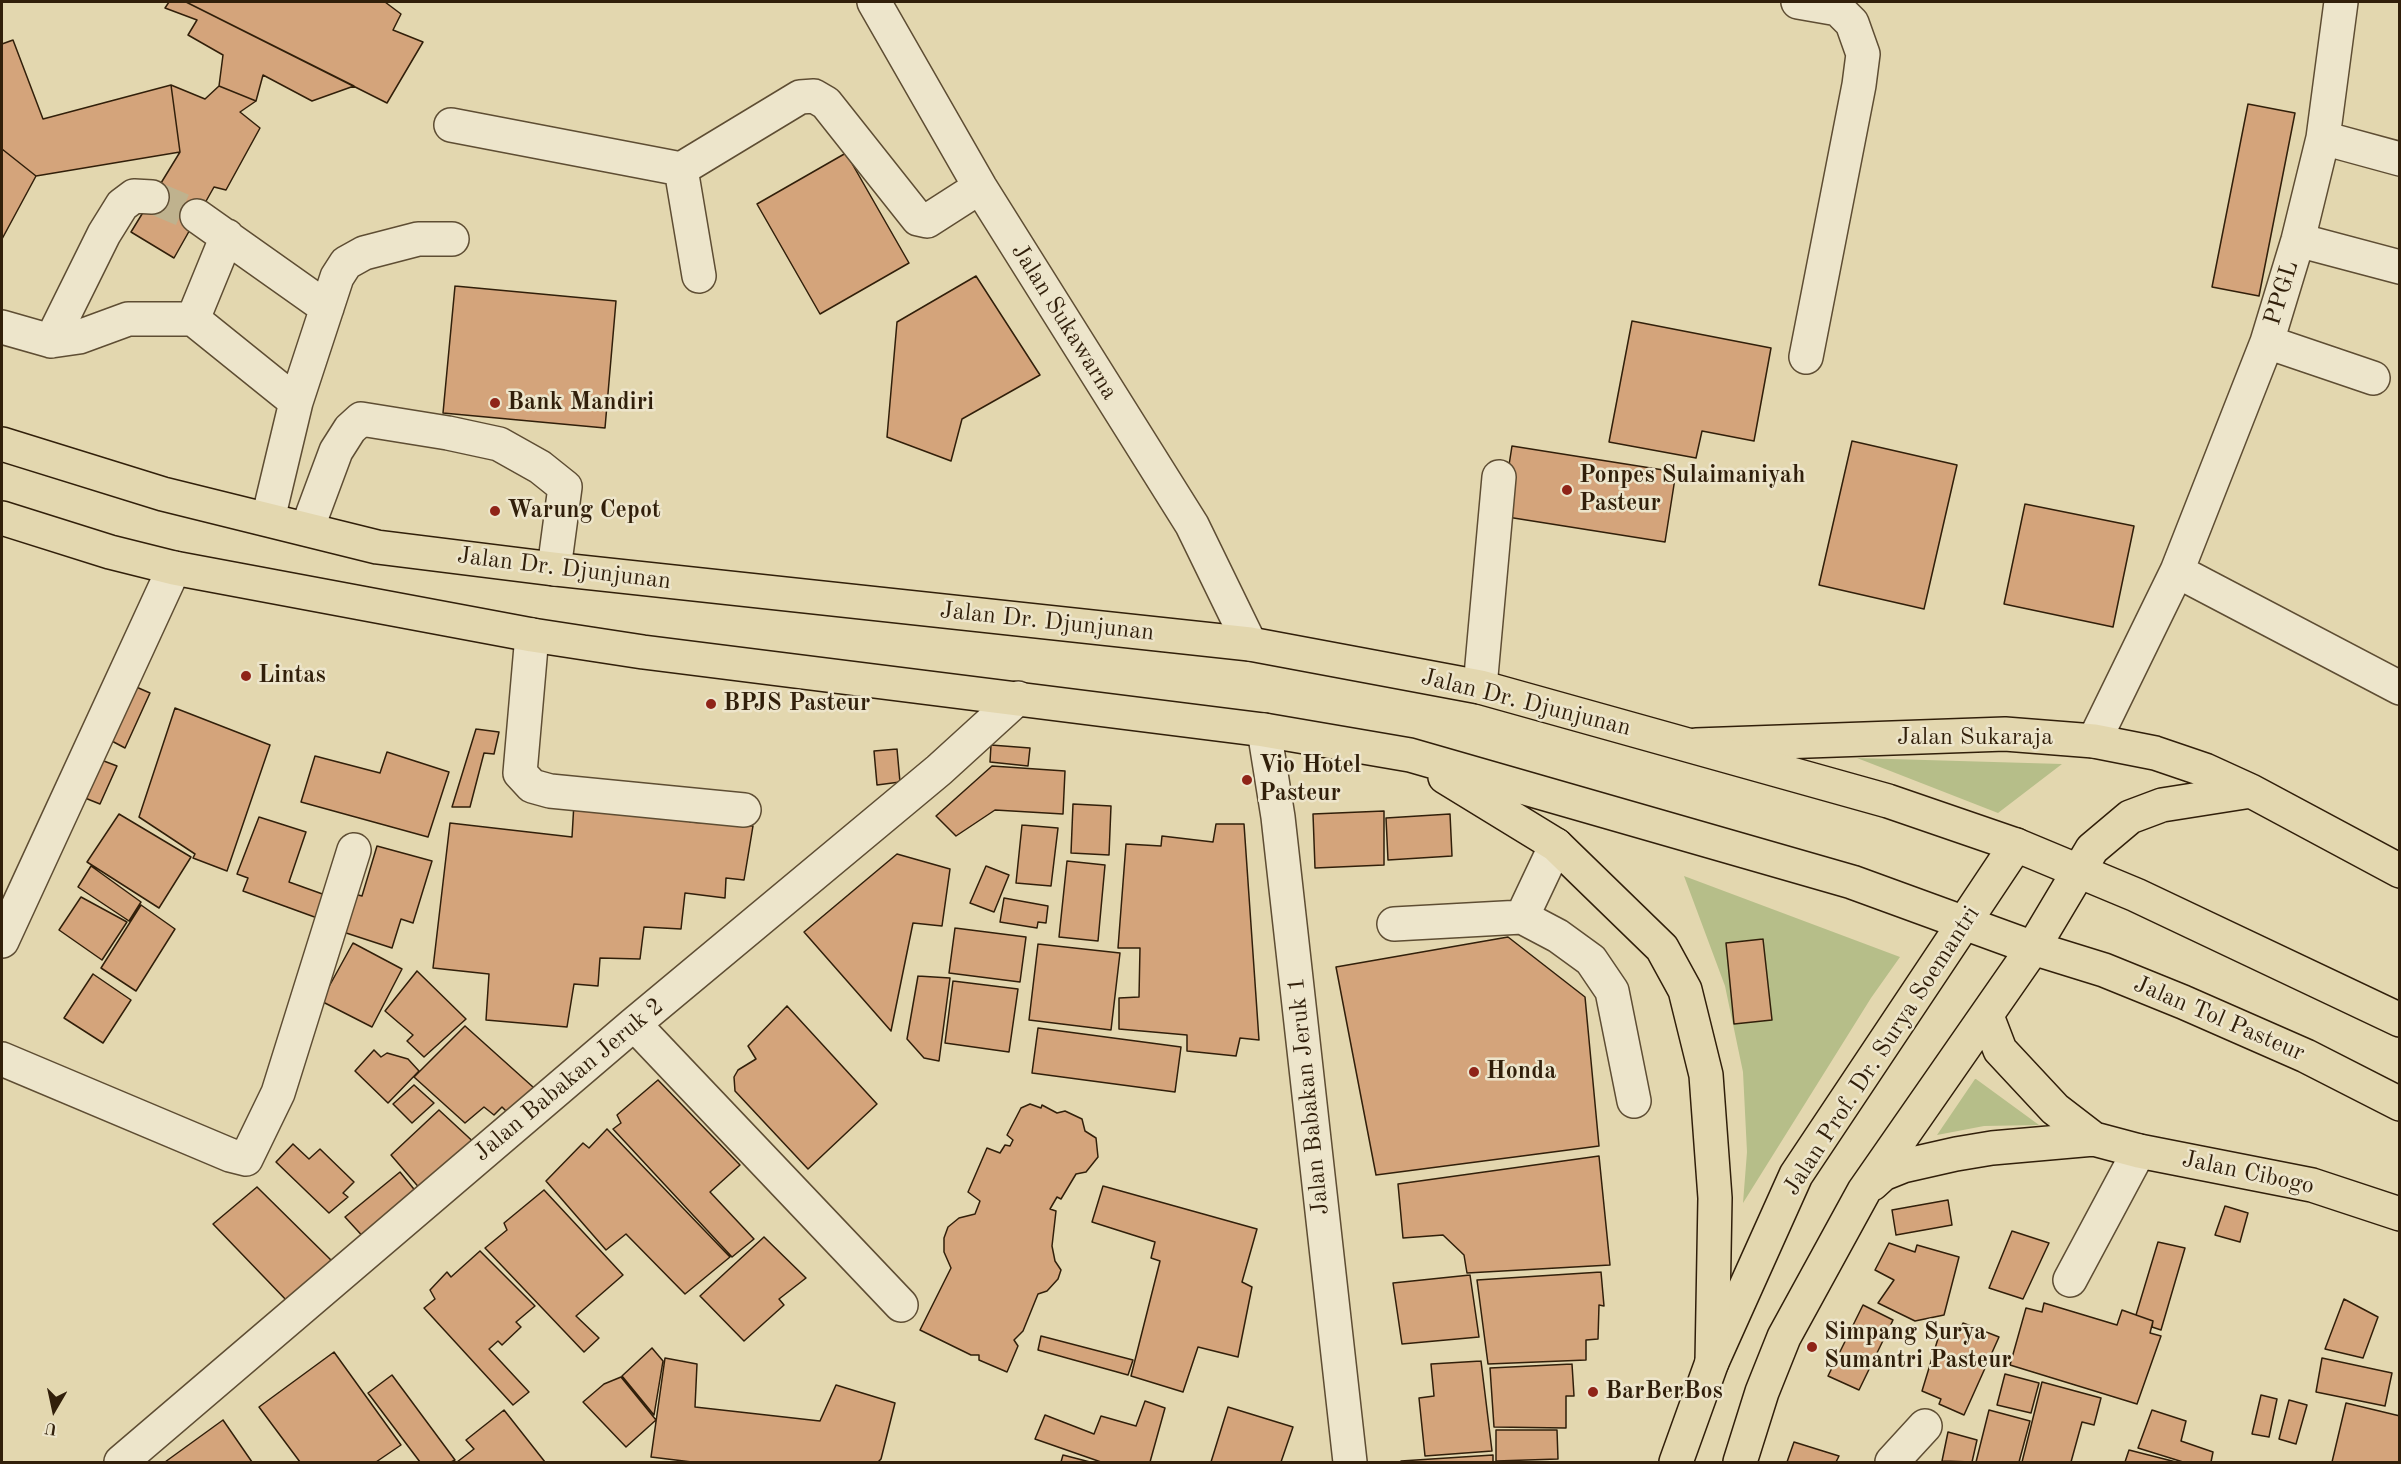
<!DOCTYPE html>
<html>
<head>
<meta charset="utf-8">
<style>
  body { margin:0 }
  #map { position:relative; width:2401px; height:1464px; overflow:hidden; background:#e3d7af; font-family:"Old Standard TT",serif }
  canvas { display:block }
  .frame { position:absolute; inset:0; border:3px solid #311f0a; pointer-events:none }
  .north { position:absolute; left:24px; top:1380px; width:60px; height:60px; -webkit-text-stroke:4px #ede5cb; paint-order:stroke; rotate:189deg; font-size:16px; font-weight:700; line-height:24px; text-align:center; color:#311f0a }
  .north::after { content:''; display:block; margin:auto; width:21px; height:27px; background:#311f0a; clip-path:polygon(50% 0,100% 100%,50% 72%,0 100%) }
</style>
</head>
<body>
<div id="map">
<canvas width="2401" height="1464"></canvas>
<div class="frame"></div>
<div class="north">U</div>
</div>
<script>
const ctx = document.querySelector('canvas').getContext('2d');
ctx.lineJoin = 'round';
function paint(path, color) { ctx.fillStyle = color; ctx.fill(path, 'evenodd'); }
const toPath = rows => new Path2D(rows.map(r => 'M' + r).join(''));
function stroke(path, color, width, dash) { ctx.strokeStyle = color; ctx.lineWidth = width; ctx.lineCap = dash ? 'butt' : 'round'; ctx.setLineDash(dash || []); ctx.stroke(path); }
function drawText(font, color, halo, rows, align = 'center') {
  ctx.font = font + ' "Old Standard TT",serif'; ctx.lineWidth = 5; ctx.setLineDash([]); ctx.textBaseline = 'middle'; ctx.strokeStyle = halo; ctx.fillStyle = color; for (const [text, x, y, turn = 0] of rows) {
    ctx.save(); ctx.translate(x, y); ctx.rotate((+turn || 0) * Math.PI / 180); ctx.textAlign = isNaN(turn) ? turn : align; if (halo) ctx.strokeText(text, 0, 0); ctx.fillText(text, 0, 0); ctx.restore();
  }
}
paint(toPath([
  [1857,758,2062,764,1998,813],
  [1684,876,1900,957,1871,998,1743,1203,1747,1152,1743,1072,1725,986],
  [1975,1079,1976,1079,2039,1125,1984,1126,1937,1135]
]), '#b6be89');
const building = toPath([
  [169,2,186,2,354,86,312,101,263,75,256,101,219,86,223,55,188,35,197,20,165,8,169,2],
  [186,2,385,2,401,14,393,30,423,42,387,103,186,2],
  [13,40,43,119,171,85,180,152,36,176,2,149,2,44,13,40],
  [171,85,205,99,219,86,256,101,240,112,260,128,226,190,214,187,174,258,131,232,180,152,171,85],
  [2248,104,2295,113,2259,296,2212,287,2248,104],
  [2,149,36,176,2,239,2,149],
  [846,153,909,263,820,314,757,204,846,153],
  [976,276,1040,375,962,419,951,461,887,437,897,322,976,276],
  [455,286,616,301,605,428,443,413,455,286],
  [1632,321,1771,348,1754,441,1702,431,1696,458,1609,442,1632,321],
  [1852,441,1957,465,1924,609,1819,585,1852,441],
  [1512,446,1676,472,1665,542,1501,516,1512,446],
  [2025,504,2134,526,2113,627,2004,604,2025,504],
  [134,686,150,693,125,748,108,739,134,686],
  [175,708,270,745,227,871,193,858,195,854,139,817,175,708],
  [476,729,499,732,494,754,484,753,470,807,452,807,476,729],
  [991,745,1030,748,1028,766,990,762,991,745],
  [897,749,900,782,877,785,874,751,897,749],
  [387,752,449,772,428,837,301,802,315,756,380,773,387,752],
  [96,758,117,766,100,804,80,796,96,758],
  [992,766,1065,771,1063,814,995,810,956,836,936,816,992,766],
  [574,803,691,811,690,822,753,826,744,880,726,878,725,898,685,893,681,929,644,927,640,959,600,958,598,986,574,984,567,1027,486,1020,489,974,433,968,450,823,572,837,574,803],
  [1073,804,1111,806,1109,855,1071,853,1073,804],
  [1384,811,1384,865,1315,868,1313,814,1384,811],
  [119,814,191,857,159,908,87,862,119,814],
  [1450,814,1452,856,1388,860,1386,818,1450,814],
  [259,817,306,832,289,882,328,896,320,919,243,891,248,878,237,874,259,817],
  [1216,824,1244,824,1259,1040,1240,1038,1236,1056,1187,1051,1187,1035,1119,1029,1119,998,1139,997,1140,948,1118,948,1126,844,1161,846,1162,836,1213,842,1216,824],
  [1022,825,1058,828,1051,886,1016,883,1022,825],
  [377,846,432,861,413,923,401,919,392,948,334,929,347,892,362,896,377,846],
  [897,854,950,869,942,926,913,923,891,1031,804,932,897,854],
  [1067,861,1105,865,1098,941,1059,937,1067,861],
  [91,866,141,902,129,921,78,887,91,866],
  [986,866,1009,875,994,912,970,903,986,866],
  [81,897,127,922,102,960,59,930,81,897],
  [1004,898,1048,906,1046,923,1038,922,1037,928,1000,922,1004,898],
  [141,905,175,929,136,991,101,968,141,905],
  [955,928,1026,937,1020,982,949,973,955,928],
  [1508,937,1585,997,1599,1146,1376,1175,1336,967,1508,937],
  [1763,939,1772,1020,1734,1024,1726,943,1763,939],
  [353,943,402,969,372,1027,321,1001,353,943],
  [1038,944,1120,953,1111,1030,1029,1020,1038,944],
  [417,971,466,1019,424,1057,407,1041,413,1035,385,1011,417,971],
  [93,974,131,1000,103,1043,64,1018,93,974],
  [918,976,950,978,939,1061,924,1058,907,1039,918,976],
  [953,981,1018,989,1009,1052,945,1043,953,981],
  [787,1006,877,1104,808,1169,735,1091,734,1077,738,1070,756,1059,748,1046,787,1006],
  [465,1026,543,1096,516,1121,502,1107,494,1115,484,1107,465,1123,414,1077,465,1026],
  [1038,1028,1181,1047,1175,1092,1032,1073,1038,1028],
  [374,1050,381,1057,387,1053,408,1059,419,1071,388,1103,355,1071,374,1050],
  [658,1080,740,1165,710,1192,754,1239,732,1257,613,1129,621,1123,617,1115,658,1080],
  [414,1085,434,1103,412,1123,393,1104,414,1085],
  [1030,1104,1041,1108,1042,1105,1057,1113,1065,1111,1082,1119,1085,1131,1096,1138,1098,1157,1086,1172,1076,1174,1061,1199,1057,1197,1050,1209,1056,1211,1052,1246,1055,1261,1061,1270,1058,1279,1047,1291,1038,1294,1023,1331,1014,1340,1018,1346,1007,1372,979,1360,979,1355,971,1355,920,1330,951,1268,944,1252,944,1238,948,1227,959,1218,975,1214,980,1201,968,1192,987,1148,1000,1153,1005,1145,1010,1146,1013,1140,1007,1135,1021,1108,1030,1104],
  [439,1110,480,1148,428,1198,391,1155,439,1110],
  [607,1129,730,1257,685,1294,626,1234,606,1250,546,1181,583,1143,589,1148,607,1129],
  [293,1144,309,1159,320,1149,354,1182,343,1193,348,1197,329,1213,276,1162,293,1144],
  [1599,1156,1610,1265,1467,1273,1464,1255,1443,1235,1403,1238,1398,1184,1599,1156],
  [400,1172,422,1199,367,1241,345,1217,400,1172],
  [1103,1186,1257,1229,1242,1282,1252,1287,1238,1357,1198,1347,1183,1392,1131,1376,1160,1261,1151,1258,1155,1242,1092,1222,1103,1186],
  [257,1187,336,1265,289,1303,213,1224,257,1187],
  [544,1190,623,1275,576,1316,599,1338,584,1352,485,1248,507,1230,504,1223,544,1190],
  [1948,1200,1952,1225,1896,1235,1892,1210,1948,1200],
  [2225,1206,2248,1213,2240,1242,2215,1235,2225,1206],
  [2012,1231,2049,1243,2023,1299,1989,1288,2012,1231],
  [764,1237,806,1278,779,1299,784,1305,744,1341,700,1296,764,1237],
  [2158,1242,2185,1248,2161,1330,2152,1327,2153,1321,2136,1315,2158,1242],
  [1889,1243,1915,1252,1917,1245,1959,1257,1944,1315,1915,1321,1878,1303,1894,1280,1875,1270,1889,1243],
  [480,1251,535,1306,516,1322,521,1327,502,1345,498,1341,489,1349,529,1392,513,1405,424,1308,435,1299,430,1290,447,1272,451,1277,480,1251],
  [1601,1272,1604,1306,1599,1305,1598,1339,1586,1340,1586,1360,1488,1364,1477,1280,1601,1272],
  [1470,1275,1479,1337,1402,1344,1393,1283,1470,1275],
  [2344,1299,2378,1317,2363,1358,2325,1349,2344,1299],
  [2044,1303,2117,1325,2122,1310,2153,1321,2150,1333,2161,1336,2137,1404,2010,1365,2026,1308,2042,1312,2044,1303],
  [1863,1305,1893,1320,1859,1390,1828,1376,1863,1305],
  [1963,1323,1999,1337,1964,1415,1939,1404,1941,1399,1922,1391,1940,1332,1956,1339,1963,1323],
  [1041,1336,1133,1360,1128,1375,1038,1350,1041,1336],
  [652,1348,663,1361,654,1415,622,1376,652,1348],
  [334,1352,401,1445,376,1462,300,1462,259,1407,334,1352],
  [665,1358,697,1364,695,1407,820,1421,836,1385,895,1403,881,1459,878,1462,692,1462,651,1457,665,1358],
  [2322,1358,2392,1373,2385,1406,2316,1392,2322,1358],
  [1481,1361,1492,1451,1425,1456,1419,1398,1434,1396,1431,1364,1481,1361],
  [1572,1364,1574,1396,1566,1396,1566,1428,1494,1427,1490,1368,1572,1364],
  [2005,1374,2039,1383,2031,1413,1997,1405,2005,1374],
  [392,1375,455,1460,451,1462,420,1462,368,1393,392,1375],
  [621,1377,656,1420,626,1447,583,1402,604,1384,621,1377],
  [2042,1382,2101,1398,2094,1425,2082,1422,2071,1462,2022,1462,2042,1382],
  [2261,1395,2277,1399,2269,1437,2252,1434,2261,1395],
  [2289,1400,2307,1405,2296,1444,2279,1439,2289,1400],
  [1145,1401,1165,1408,1150,1462,1101,1462,1035,1439,1045,1415,1094,1434,1101,1416,1136,1426,1145,1401],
  [2346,1403,2400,1416,2400,1462,2332,1462,2346,1403],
  [1228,1407,1293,1427,1281,1462,1211,1462,1228,1407],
  [504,1410,545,1462,457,1462,474,1449,466,1440,504,1410],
  [1989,1410,2030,1421,2019,1462,1976,1462,1989,1410],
  [2152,1410,2186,1421,2181,1441,2213,1452,2211,1462,2183,1462,2138,1448,2152,1410],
  [223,1420,252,1462,165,1462,223,1420],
  [1496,1430,1557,1430,1558,1459,1496,1461,1496,1430],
  [1948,1432,1977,1440,1972,1462,1942,1461,1948,1432],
  [1794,1442,1839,1456,1836,1462,1787,1462,1794,1442],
  [2129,1450,2176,1462,2125,1462,2129,1450],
  [1063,1455,1090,1462,1061,1462,1063,1455],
  [1493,1455,1493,1462,1401,1462,1401,1461,1493,1455]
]);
paint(building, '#d4a47b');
stroke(building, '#311f0a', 1.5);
stroke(toPath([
  [152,197,197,216]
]), '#bfb28e', 33, [33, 16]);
const minor = toPath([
  [874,2,980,187,1192,525,1250,644],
  [1798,2,1838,9,1852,23,1863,54,1859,85,1806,357],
  [451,125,681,169,800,97,814,96,826,103,918,219,927,221,980,187],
  [2323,138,2400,159],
  [681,169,699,276],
  [197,216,327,308],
  [227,236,193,319,296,402],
  [2298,240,2400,267],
  [2,327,51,341,79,337,128,319,193,319],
  [51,341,104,234,122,205,134,196,152,197],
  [2267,342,2373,378],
  [268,519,296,402,337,277,346,263,364,253,418,239,452,239],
  [307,529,336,451,350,429,361,419,448,433,499,444,540,467,565,487,554,569],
  [2177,571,2400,688],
  [532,635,520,773,532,786,550,791,744,810],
  [1480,687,1499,477],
  [1264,730,1278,817,1350,1462],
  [2094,741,2177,571,2267,342,2298,240,2323,138,2341,2],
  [1522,917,1558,936,1591,960,1612,991,1634,1101],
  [1394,924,1522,917,1556,845],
  [2,941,174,568],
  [634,1024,901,1305],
  [2,1059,230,1155,246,1159,278,1093,354,850],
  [2070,1280,2139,1151],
  [121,1462,634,1024,939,770,1018,698],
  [1892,1462,1925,1426]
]);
const major = toPath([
  [1696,745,2005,734,2094,741,2155,753,2205,770,2251,791,2400,871],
  [1987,1016,2000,1050,2055,1109,2094,1139],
  [1872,1184,1883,1174,1903,1166,1956,1154,1992,1148,2094,1139,2139,1151,2312,1185,2400,1214],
  [1676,1462,1712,1362,1796,1175,2016,845],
  [1740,1462,1762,1392,1784,1337,1864,1191,2033,948,2092,849,2130,817,2162,805,2251,791]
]);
const highway = toPath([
  [2,444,163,494,377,547,554,569,1250,644,1480,687,1888,801,2016,845,2136,895,2400,1020],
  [2,518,110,552,174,568,532,635,643,652,1264,730,1410,755,1852,882,2033,948,2104,970,2183,1002,2306,1056,2400,1104],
  [1445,777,1556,845,1662,948,1685,990,1706,1075,1715,1198,1712,1362]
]);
stroke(minor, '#5e4d33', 36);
stroke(major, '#311f0a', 36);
stroke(highway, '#311f0a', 36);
stroke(minor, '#ede5cb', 33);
stroke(major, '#e3d7af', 33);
stroke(highway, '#e3d7af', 33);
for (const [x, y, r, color] of [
  [495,403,6,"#8f2418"],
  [1567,490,6,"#8f2418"],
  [495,511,6,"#8f2418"],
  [246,676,6,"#8f2418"],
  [711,704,6,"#8f2418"],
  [1247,780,6,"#8f2418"],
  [1474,1072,6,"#8f2418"],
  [1812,1347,6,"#8f2418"],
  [1593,1392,6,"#8f2418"]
]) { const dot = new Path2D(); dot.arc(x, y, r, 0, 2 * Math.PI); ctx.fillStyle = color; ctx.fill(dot); stroke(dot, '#ede5cb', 2); }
drawText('24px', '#311f0a', '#ede5cb', [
  ["PPGL",2282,293,-73],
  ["Jalan Sukawarna",1064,322,58],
  ["Jalan Dr. Djunjunan",564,569,7],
  ["Jalan Dr. Djunjunan",1047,622,6],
  ["Jalan Dr. Djunjunan",1526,703,14],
  ["Jalan Sukaraja",1975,738],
  ["Jalan Tol Pasteur",2219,1019,23],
  ["Jalan Prof. Dr. Surya Soemantri",1882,1051,-57],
  ["Jalan Babakan Jeruk 2",569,1080,-40],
  ["Jalan Babakan Jeruk 1",1309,1096,-96],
  ["Jalan Cibogo",2248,1173,12]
]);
drawText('bold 24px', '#311f0a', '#ede5cb', [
  ["Bank Mandiri",507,403],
  ["Ponpes Sulaimaniyah",1579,476],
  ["Pasteur",1579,504],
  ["Warung Cepot",507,511],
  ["Lintas",258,676],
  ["BPJS Pasteur",723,704],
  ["Vio Hotel",1259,766],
  ["Pasteur",1259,794],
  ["Honda",1486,1072],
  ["Simpang Surya",1824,1333],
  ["Sumantri Pasteur",1824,1361],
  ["BarBerBos",1605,1392]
], 'left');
</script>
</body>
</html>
